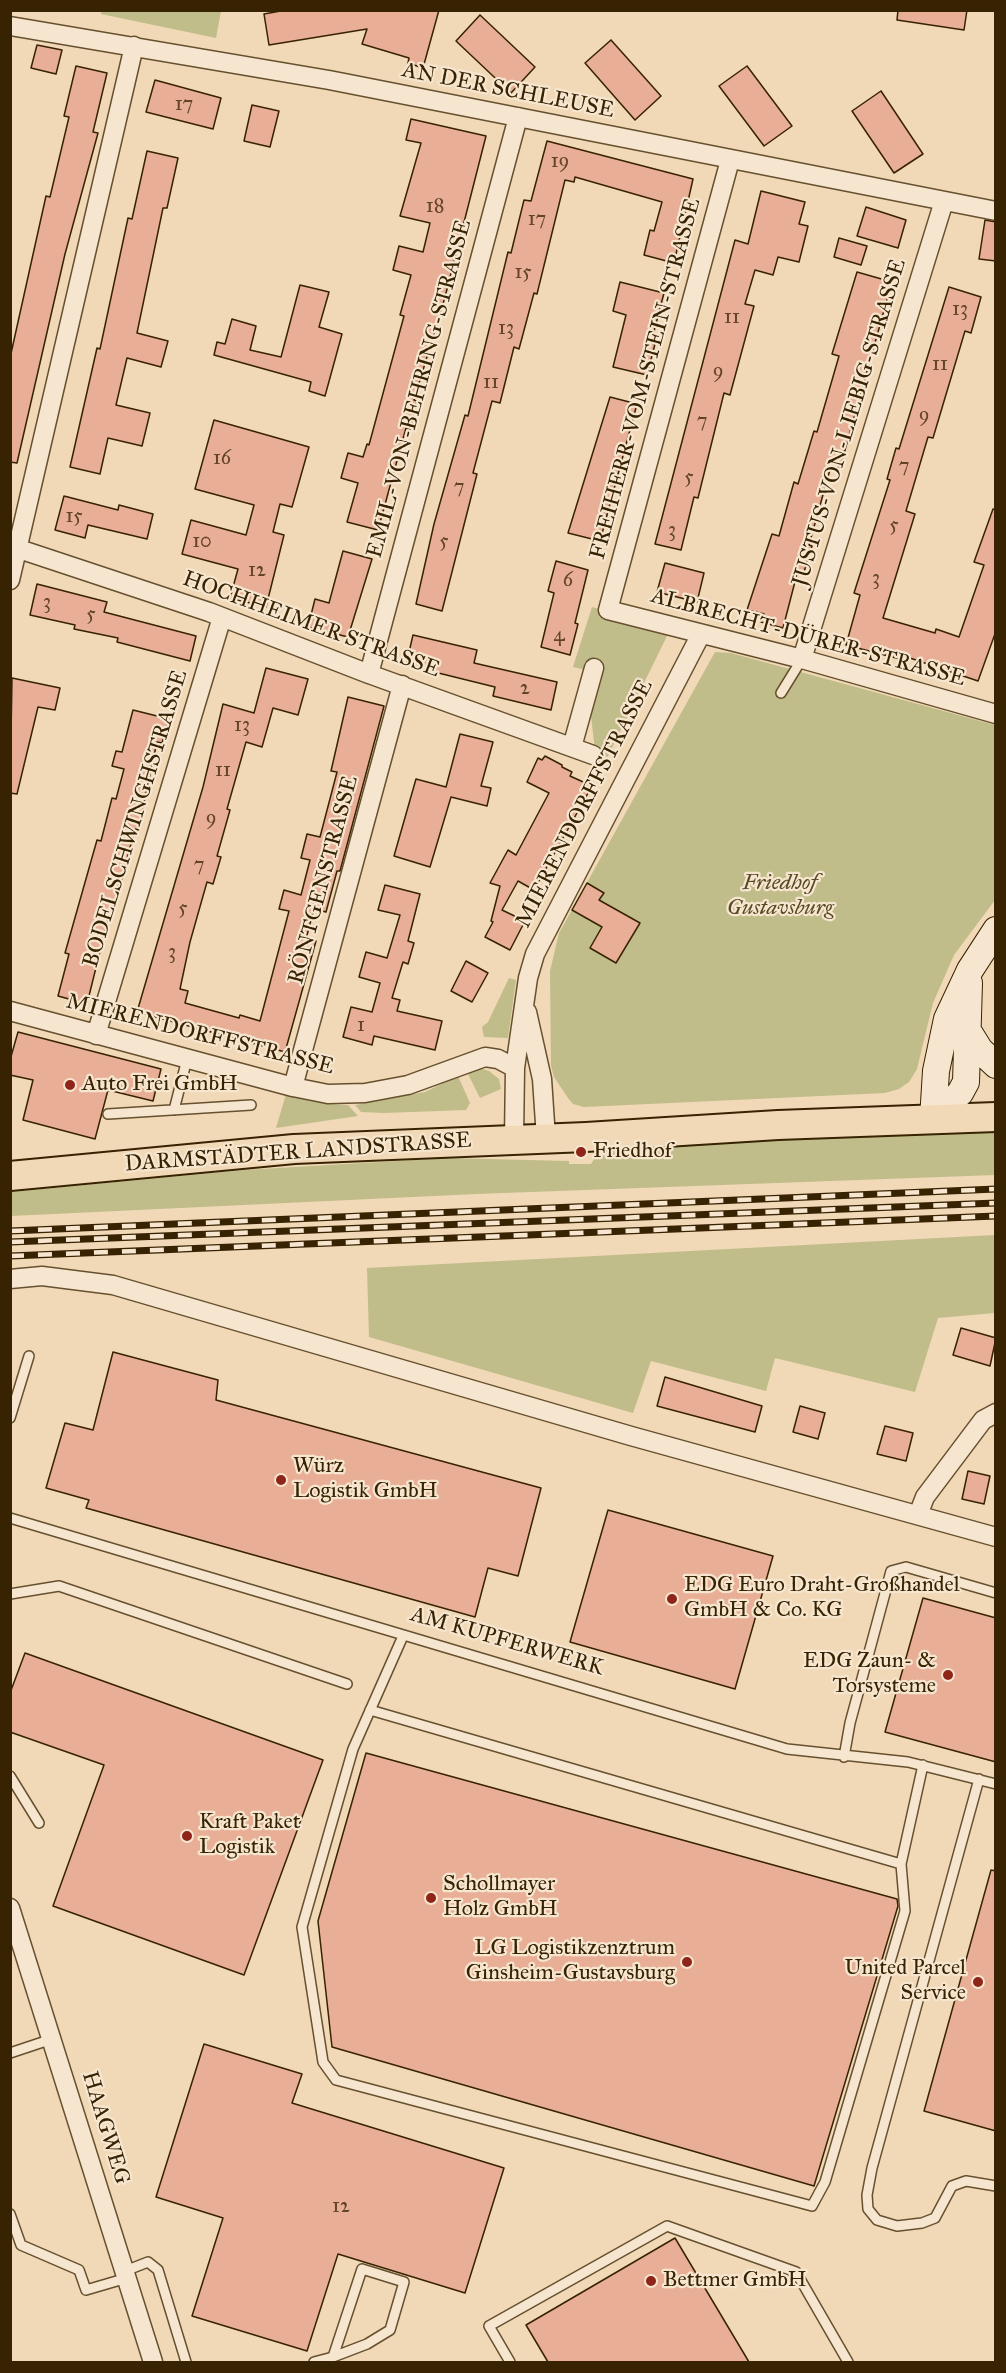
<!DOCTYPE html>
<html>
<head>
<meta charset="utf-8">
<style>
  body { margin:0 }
  #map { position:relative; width:1006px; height:2373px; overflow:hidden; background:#f1d8b7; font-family:"IM FELL Great Primer",serif }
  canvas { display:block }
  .frame { position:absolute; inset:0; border:12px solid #372201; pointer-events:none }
</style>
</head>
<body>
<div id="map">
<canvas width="1006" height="2373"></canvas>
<div class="frame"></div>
</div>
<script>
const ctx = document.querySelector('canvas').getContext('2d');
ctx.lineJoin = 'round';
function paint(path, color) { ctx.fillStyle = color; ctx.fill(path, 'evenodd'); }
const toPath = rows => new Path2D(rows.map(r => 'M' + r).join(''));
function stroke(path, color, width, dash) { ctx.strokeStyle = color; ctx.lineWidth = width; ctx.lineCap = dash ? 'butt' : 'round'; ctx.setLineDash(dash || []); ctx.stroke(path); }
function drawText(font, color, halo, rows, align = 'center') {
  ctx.font = font + ' "IM FELL Great Primer",serif'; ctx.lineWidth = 4.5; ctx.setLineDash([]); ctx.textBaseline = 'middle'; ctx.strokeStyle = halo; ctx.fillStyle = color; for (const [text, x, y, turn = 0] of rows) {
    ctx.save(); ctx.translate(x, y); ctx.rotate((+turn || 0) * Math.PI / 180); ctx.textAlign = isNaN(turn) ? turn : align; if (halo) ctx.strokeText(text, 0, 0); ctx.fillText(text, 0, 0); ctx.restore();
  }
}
paint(toPath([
  [102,10,221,10,221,11,216,38,101,14],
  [592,607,670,630,607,758,595,751,591,716,598,673,573,667],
  [715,652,731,653,995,725,995,900,954,955,933,1003,917,1069,909,1082,899,1089,885,1093,584,1107,573,1104,568,1098,554,1077,551,1066,550,971,559,933],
  [509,978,516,980,508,1038,484,1037,482,1027,488,1022],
  [477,1067,489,1071,499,1079,501,1089,480,1098,466,1070],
  [458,1076,470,1103,466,1110,384,1113,361,1112,355,1105,425,1092],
  [286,1094,329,1104,348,1105,358,1116,276,1128],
  [995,1132,995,1175,476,1194,11,1216,10,1192,244,1170,447,1158,569,1161,569,1164,591,1164,596,1156,633,1145],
  [995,1235,995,1313,938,1318,915,1392,775,1358,766,1391,651,1361,633,1413,369,1337,367,1268]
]), '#c0bd8a');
const building = toPath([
  [286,10,439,10,423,68,408,63,409,58,362,44,367,29,269,45,264,14,286,10],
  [898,10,967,10,964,30,897,20,898,10],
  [480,15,535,67,511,93,456,41,480,15],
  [611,40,661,96,635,120,585,63,611,40],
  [37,45,62,50,56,74,31,68,37,45],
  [76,66,107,73,93,132,98,133,65,254,17,463,10,462,10,358,46,196,50,197,69,117,64,116,76,66],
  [747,66,792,126,764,146,719,86,747,66],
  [155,80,221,98,213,129,146,112,155,80],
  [881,91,923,154,894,173,852,111,881,91],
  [252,105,279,111,270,147,244,141,252,105],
  [411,119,486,136,445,297,414,400,417,401,410,429,406,428,378,530,347,522,358,483,341,478,348,453,363,457,367,444,369,445,404,316,400,315,411,275,393,270,399,246,423,252,430,223,400,216,421,143,406,140,411,119],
  [547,141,693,179,674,263,644,255,650,230,654,231,662,202,575,177,574,182,565,180,537,294,534,293,519,349,514,347,500,403,492,401,473,473,477,474,442,611,416,604,434,524,465,415,468,416,508,252,511,253,524,200,531,201,547,141],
  [147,151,178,158,167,208,163,208,137,333,168,341,161,367,127,358,116,405,150,413,142,446,108,438,100,474,70,467,97,348,100,349,128,218,132,219,147,151],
  [761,191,805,202,799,224,808,226,799,262,778,257,773,275,755,270,745,304,754,306,730,395,724,393,698,498,694,497,681,550,655,544,735,240,748,244,761,191],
  [866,207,906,220,898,248,857,236,866,207],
  [985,220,996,222,996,261,979,259,985,220],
  [839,238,867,246,861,265,834,257,839,238],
  [857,272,892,282,840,468,831,466,809,545,812,546,804,572,798,570,783,628,761,622,764,614,747,610,772,534,779,536,794,482,798,484,814,431,817,432,839,356,832,354,857,272],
  [620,282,664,293,651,343,655,344,647,375,613,367,626,315,613,311,620,282],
  [300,285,329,292,319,327,342,334,325,396,309,391,311,382,214,355,217,342,225,344,232,319,256,326,250,350,281,357,300,285],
  [949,287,981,297,971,333,965,331,933,438,928,437,906,511,915,514,883,618,935,633,936,629,959,637,984,565,974,562,993,509,996,510,996,631,978,681,901,655,900,659,846,645,860,595,854,593,890,480,887,479,896,448,899,449,949,287],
  [610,397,637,404,600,541,568,533,610,397],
  [214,420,309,447,292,507,280,504,273,532,284,535,266,607,230,598,238,569,182,554,191,520,246,535,254,505,195,489,214,420],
  [64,496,118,510,119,505,153,514,147,539,88,525,85,538,55,530,64,496],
  [343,551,372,559,348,637,308,627,315,599,329,603,343,551],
  [556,561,588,570,575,623,578,624,570,655,541,647,554,593,548,591,556,561],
  [665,563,704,573,697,602,657,592,665,563],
  [37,584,107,602,104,612,196,636,190,661,117,642,118,638,74,629,75,625,30,615,37,584],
  [413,635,477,650,474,663,557,682,551,710,493,696,495,687,406,665,413,635],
  [266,668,308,679,298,715,273,708,262,747,246,742,227,809,230,810,217,856,221,857,213,884,207,882,190,942,180,989,188,991,185,1003,239,1018,240,1015,260,1021,289,911,279,909,284,890,301,895,310,860,301,858,307,834,320,837,337,772,331,771,348,697,384,706,340,871,337,871,326,912,314,909,306,939,316,941,285,1052,137,1012,203,787,223,704,254,713,266,668],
  [12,678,60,688,55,710,38,707,17,794,10,793,12,678],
  [133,710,169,719,162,743,157,742,138,830,135,829,113,912,110,911,87,1004,58,996,69,954,65,953,97,840,101,841,112,798,116,799,124,769,112,766,116,751,122,752,133,710],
  [460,734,493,742,481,786,491,788,487,806,451,797,430,867,394,856,416,779,446,787,460,734],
  [545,756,562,765,562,767,572,772,570,776,592,786,534,890,518,881,502,910,525,921,510,950,485,937,493,922,491,921,500,886,490,883,508,850,516,855,549,793,527,782,538,758,542,760,545,756],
  [587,883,604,893,599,900,640,923,616,963,590,948,602,927,572,910,587,883],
  [385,885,420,894,408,941,414,943,408,964,403,962,392,998,400,1000,397,1011,442,1021,435,1050,374,1036,372,1045,343,1037,351,1007,372,1012,380,983,359,977,366,952,387,958,400,915,378,910,385,885],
  [466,961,488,973,472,1002,451,991,466,961],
  [18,1032,161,1069,153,1101,108,1090,95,1139,23,1120,33,1080,10,1075,10,1060,18,1032],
  [961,1328,996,1338,990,1366,953,1355,961,1328],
  [113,1352,218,1380,216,1400,541,1488,518,1576,488,1568,475,1617,86,1508,89,1500,46,1488,65,1423,93,1430,113,1352],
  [665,1377,762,1406,755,1432,657,1406,665,1377],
  [800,1406,825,1413,818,1439,793,1432,800,1406],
  [885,1426,913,1433,906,1461,877,1454,885,1426],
  [968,1471,990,1476,984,1504,962,1499,968,1471],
  [608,1510,773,1556,735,1689,570,1642,608,1510],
  [923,1598,996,1618,996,1762,885,1732,923,1598],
  [25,1653,323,1760,244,1975,53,1906,104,1765,10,1732,10,1693,25,1653],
  [366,1753,897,1899,898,1906,814,2186,332,2047,318,1921,366,1753],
  [991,1870,996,1871,996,2131,924,2111,991,1870],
  [204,2044,302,2074,292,2103,504,2168,465,2293,338,2254,307,2351,192,2316,223,2218,156,2197,204,2044],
  [675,2238,749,2362,548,2362,526,2325,675,2238]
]);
paint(building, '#e8ae96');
stroke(building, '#372201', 1.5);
const service = toPath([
  [781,693,802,659],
  [174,1110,187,1059],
  [108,1114,251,1105],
  [10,1418,29,1356],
  [10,1518,787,1749,908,1762,996,1784],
  [10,1594,59,1586,347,1684],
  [403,1636,353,1749,302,1927,323,2062,336,2080,812,2206,825,2182,905,1911,901,1864,923,1765],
  [370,1710,901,1864],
  [844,1757,850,1723,891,1571,906,1567,996,1593],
  [10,1776,39,1823],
  [979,1779,872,2168,867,2195,868,2209,877,2220,897,2226,922,2223,935,2218,952,2186,966,2181,996,2186],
  [10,2053,52,2039],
  [10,2214,21,2245,79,2270,86,2290,127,2278],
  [125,2271,148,2262,158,2270,186,2362],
  [314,2362,333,2357,367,2344,390,2330,404,2282,362,2269,333,2357],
  [510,2362,489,2326,667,2226,796,2272,848,2362]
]);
const minor = toPath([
  [10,26,329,80,996,211],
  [730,160,608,610,802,659,996,714],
  [10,546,209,612,369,674,593,755],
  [10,580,134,46],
  [802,659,944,201],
  [369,674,518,117],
  [572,747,594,668],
  [10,1011,293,1087,328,1094,365,1093,408,1085,485,1057,498,1059,515,1068],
  [527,1012,542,1079,546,1138],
  [96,1035,222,617],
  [293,1087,402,685],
  [514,1139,515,1068,528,978,535,954,701,634],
  [10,1279,42,1276,113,1285,631,1436,996,1537],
  [918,1515,925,1497,983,1420,996,1413],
  [10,1908,153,2362]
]);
const secondary = toPath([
  [967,1029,980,1050,996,1065],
  [933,1119,936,1071,947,1019,970,970,996,930],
  [933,1119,960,1093,966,1082,969,983]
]);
const primary = toPath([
  [10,1176,294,1149,586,1137,778,1125,996,1117]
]);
stroke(service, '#66502e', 12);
stroke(minor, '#66502e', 21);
stroke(secondary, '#372201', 28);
stroke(primary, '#372201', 32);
stroke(service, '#f6e6d0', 9);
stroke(minor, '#f6e6d0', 18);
stroke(secondary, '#f6e6d0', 26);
stroke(primary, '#f1d8b7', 28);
const rail = toPath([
  [10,1231,996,1189],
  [10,1242,996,1203],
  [10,1256,996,1216]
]);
stroke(rail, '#372201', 7);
stroke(rail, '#f6e6d0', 4.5, [14]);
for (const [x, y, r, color] of [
  [70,1085,6,"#8f2418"],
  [581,1152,6,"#8f2418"],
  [281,1480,6,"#8f2418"],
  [672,1599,6,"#8f2418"],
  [948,1675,6,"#8f2418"],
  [187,1836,6,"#8f2418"],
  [431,1898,6,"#8f2418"],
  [687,1962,6,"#8f2418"],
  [978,1982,6,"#8f2418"],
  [651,2281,6,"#8f2418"]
]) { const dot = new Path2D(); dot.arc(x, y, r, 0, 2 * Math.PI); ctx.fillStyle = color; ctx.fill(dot); stroke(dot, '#f6e6d0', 2); }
drawText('20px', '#634526', null, [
  ["17",184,105],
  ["19",560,162],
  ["18",435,207],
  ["17",537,220],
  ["15",523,273],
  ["13",960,310],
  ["11",732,318],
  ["13",506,329],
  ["11",940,365],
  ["9",718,372],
  ["11",491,383],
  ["9",924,416],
  ["7",702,422],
  ["16",222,459],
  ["7",904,467],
  ["5",689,478],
  ["7",459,488],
  ["15",74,517],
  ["5",894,526],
  ["3",672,531],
  ["10",202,542],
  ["5",444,542],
  ["12",257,571],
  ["3",876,579],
  ["6",568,581],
  ["3",47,603],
  ["5",91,615],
  ["4",559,636],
  ["2",525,689],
  ["13",242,726],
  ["11",223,771],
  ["9",211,819],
  ["7",199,866],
  ["5",183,909],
  ["3",172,953],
  ["1",361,1026],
  ["12",341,2207]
]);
drawText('22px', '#372201', '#f6e6d0', [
  ["AN DER SCHLEUSE",508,91,11],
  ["FREIHERR-VOM-STEIN-STRASSE",646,379,-75],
  ["EMIL-VON-BEHRING-STRASSE",420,389,-75],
  ["JUSTUS-VON-LIEBIG-STRASSE",850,423,-73],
  ["HOCHHEIMER STRASSE",311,625,20],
  ["ALBRECHT-DÜRER-STRASSE",808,638,15],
  ["MIERENDORFFSTRASSE",585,804,-63],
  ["BODELSCHWINGHSTRASSE",136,819,-73],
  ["RÖNTGENSTRASSE",324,880,-75],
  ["MIERENDORFFSTRASSE",200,1035,14],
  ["DARMSTÄDTER LANDSTRASSE",298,1153,-4],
  ["AM KUPFERWERK",507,1642,16],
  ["HAAGWEG",105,2128,73]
]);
drawText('italic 22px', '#594923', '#f6e6d0', [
  ["Friedhof",780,884],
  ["Gustavsburg",780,909]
]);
drawText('22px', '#372201', '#f6e6d0', [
  ["Auto Frei GmbH",82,1085],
  ["Friedhof",593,1152],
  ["Würz",293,1467],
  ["Logistik GmbH",293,1492],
  ["EDG Euro Draht-Großhandel",684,1586],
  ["GmbH & Co. KG",684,1611],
  ["EDG Zaun- &",936,1662,"right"],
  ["Torsysteme",936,1687,"right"],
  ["Kraft Paket",199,1823],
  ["Logistik",199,1848],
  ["Schollmayer",443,1885],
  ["Holz GmbH",443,1910],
  ["LG Logistikzenztrum",675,1949,"right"],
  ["Ginsheim-Gustavsburg",675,1974,"right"],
  ["United Parcel",966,1969,"right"],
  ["Service",966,1994,"right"],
  ["Bettmer GmbH",663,2281]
], 'left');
</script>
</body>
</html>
